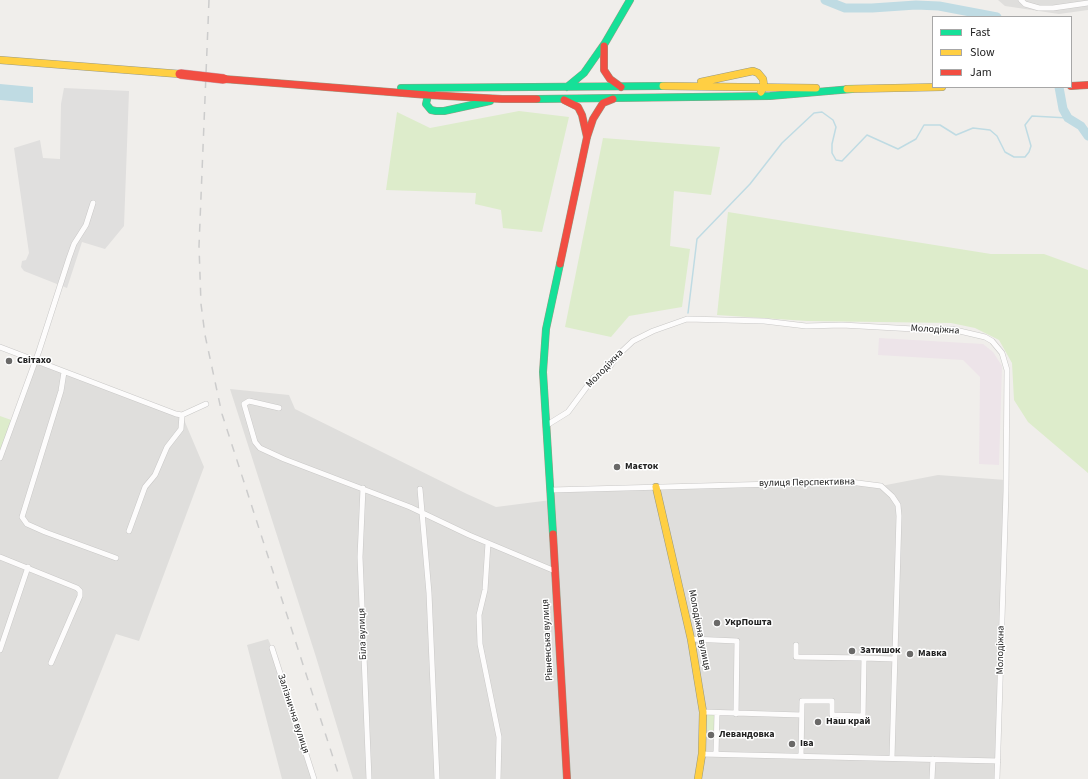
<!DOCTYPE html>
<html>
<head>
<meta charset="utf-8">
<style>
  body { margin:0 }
  #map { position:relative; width:1088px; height:779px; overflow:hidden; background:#f0eeeb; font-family:"Source Sans 3",sans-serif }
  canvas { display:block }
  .legend { position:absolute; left:932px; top:16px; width:140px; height:72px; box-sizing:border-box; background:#fff; border:1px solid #a7a7a7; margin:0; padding:5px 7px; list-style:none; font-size:12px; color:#222 }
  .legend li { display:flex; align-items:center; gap:8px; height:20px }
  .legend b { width:20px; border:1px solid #a7a7a7 }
</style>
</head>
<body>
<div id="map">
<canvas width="1088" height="779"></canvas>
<ul class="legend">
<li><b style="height:5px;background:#16e098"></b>Fast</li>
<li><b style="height:5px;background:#ffcf43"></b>Slow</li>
<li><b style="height:5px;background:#f24e42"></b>Jam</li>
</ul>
</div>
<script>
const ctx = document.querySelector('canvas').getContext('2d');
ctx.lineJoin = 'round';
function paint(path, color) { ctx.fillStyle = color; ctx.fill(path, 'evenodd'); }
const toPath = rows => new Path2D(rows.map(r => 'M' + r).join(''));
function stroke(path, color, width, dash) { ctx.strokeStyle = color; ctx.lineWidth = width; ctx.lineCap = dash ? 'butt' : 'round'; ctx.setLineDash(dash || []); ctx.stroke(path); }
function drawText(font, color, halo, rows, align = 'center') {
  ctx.font = font + ' "Source Sans 3",sans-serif'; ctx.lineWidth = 3; ctx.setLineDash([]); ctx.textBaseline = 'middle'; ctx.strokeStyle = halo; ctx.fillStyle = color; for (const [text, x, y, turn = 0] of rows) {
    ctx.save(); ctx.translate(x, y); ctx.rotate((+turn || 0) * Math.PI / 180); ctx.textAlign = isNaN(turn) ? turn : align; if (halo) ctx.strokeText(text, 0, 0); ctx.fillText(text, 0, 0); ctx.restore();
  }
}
paint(toPath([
  [998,0,1088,0,1088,10,1059,14,1005,6],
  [35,362,182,415,204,467,139,641,116,634,58,779,0,779,0,458],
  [230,389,289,395,295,409,467,494,496,507,551,500,551,490,850,482,881,486,938,475,1006,480,997,779,353,779,316,657],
  [268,639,272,648,314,779,282,779,247,645]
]), '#dfdedc');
paint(toPath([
  [879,338,983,344,993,352,1002,366,999,465,979,464,980,377,963,360,878,355]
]), '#ede4e9');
paint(toPath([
  [519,111,569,117,542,232,503,228,501,210,475,204,476,193,386,190,397,112,430,128],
  [603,138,720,147,711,195,674,191,670,246,690,249,682,307,629,316,611,337,565,327],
  [728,212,991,254,1044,254,1088,270,1088,473,1028,422,1014,400,1012,363,999,340,975,328,951,323,807,321,717,315],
  [0,416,14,421,0,458],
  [708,715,714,715,714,730,707,730,706,716]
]), '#ddeccb');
paint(toPath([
  [64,88,129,91,124,226,105,249,82,242,67,288,24,271,21,267,22,261,26,260,29,253,14,148,40,140,43,158,60,159,61,104]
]), '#e0dfde');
paint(toPath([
  [0,84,33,87,33,103,0,100]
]), '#bfdbe3');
stroke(toPath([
  [688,313,697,239,750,184,782,143,814,113,822,112,833,120,836,127,832,144,832,153,836,160,842,161,867,135,898,149,916,139,924,125,940,125,956,135,973,128,990,130,997,136,1005,152,1014,157,1025,157,1029,152,1031,146,1025,125,1032,116,1068,118]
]), '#bfdbe3', 1.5);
stroke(toPath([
  [825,0,845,8,872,8,916,5,939,6,997,17],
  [1059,87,1063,109,1068,118,1081,126,1088,136]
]), '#bfdbe3', 9);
const street = toPath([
  [1021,0,1025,4,1039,8,1053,8,1088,3],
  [0,347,176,414,182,415,206,404],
  [64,372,61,391,22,517,27,524,45,532,116,558],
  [279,408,249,401,244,404,255,442,260,448,284,459,410,507,469,535,555,571],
  [547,425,568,412,594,377,608,369,617,356,633,341,653,331,687,319,764,321,806,326,842,325,932,330,951,329,985,337,992,341,1002,353,1007,370,1006,491,997,779],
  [0,458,39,351,69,258,74,244,86,225,93,203],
  [363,488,360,557,369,779],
  [420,489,429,593,437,779],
  [551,490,850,482,881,486,892,496,898,505,899,516,892,757],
  [129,531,145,487,155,475,167,447,181,429,182,415],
  [488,543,485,590,479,615,480,644,499,737,498,779],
  [0,557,77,588,80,591,80,596,51,663],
  [691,639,737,641,736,714],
  [796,645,796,657,864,658],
  [272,648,314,779],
  [0,650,28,567],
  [703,712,801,715],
  [702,754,998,761],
  [716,754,717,713],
  [801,756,802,701,832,701,832,715,863,716,864,658,894,659],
  [932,779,933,759]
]);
const fast = toPath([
  [605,43,630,0],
  [567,87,584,73,605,43],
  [401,88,663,86],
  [432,93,428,95,426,104,431,110,436,111,444,111,490,101],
  [537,99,770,96,852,89],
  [553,534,543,372,546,329,560,264]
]);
const slow = toPath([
  [0,60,180,74],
  [701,82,753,71,758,73,763,79,764,86,761,92],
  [663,86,816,88],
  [847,89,942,87],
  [656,487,691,639,703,712,702,754,698,779]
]);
const jam = toPath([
  [604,46,604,70,610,79,621,87],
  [224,79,428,95,502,99,537,99],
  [1071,86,1088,85],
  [564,100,578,107,582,115,587,137],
  [587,137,593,119,603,103,613,99],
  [560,264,587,137],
  [553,534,567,779]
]);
stroke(street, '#c9c8c7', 6);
stroke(fast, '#999a82', 8);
stroke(slow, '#999a82', 8);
stroke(jam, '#999a82', 8);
stroke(street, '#fdfcfc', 5);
stroke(fast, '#16e098', 7);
stroke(slow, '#ffcf43', 7);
stroke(jam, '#f24e42', 7);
stroke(toPath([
  [209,0,199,246,201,304,205,335,222,414,340,779]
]), '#ccc', 1.5, [8, 8]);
const jamBridge = toPath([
  [180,74,224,79]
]);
stroke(jamBridge, '#c5a2ac', 10, []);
stroke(jamBridge, '#f24e42', 9);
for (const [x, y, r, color] of [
  [9,361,4,"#6a6968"],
  [617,467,4,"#6a6968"],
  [717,623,4,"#6a6968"],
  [852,651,4,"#6a6968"],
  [910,654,4,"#6a6968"],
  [818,722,4,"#6a6968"],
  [711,735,4,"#6a6968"],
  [792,744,4,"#6a6968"]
]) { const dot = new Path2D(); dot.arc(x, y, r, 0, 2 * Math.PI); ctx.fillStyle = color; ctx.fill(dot); stroke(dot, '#fff', 1.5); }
drawText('10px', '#222', '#fff', [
  ["Молодіжна",935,330,3],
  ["Молодіжна",605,369,-46],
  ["вулиця Перспективна",807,483,-1],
  ["Молодіжна вулиця",699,630,79],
  ["Біла вулиця",363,634,-92],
  ["Рівненська вулиця",548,640,-93],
  ["Молодіжна",1001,650,-89],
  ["Залізнична вулиця",293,714,72]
]);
drawText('bold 10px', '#222', '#fff', [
  ["Світахо",17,361],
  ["Маєток",625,467],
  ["УкрПошта",725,623],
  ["Затишок",860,651],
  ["Мавка",918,654],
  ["Наш край",826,722],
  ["Левандовка",719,735],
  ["Іва",800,744]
], 'left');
</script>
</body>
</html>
